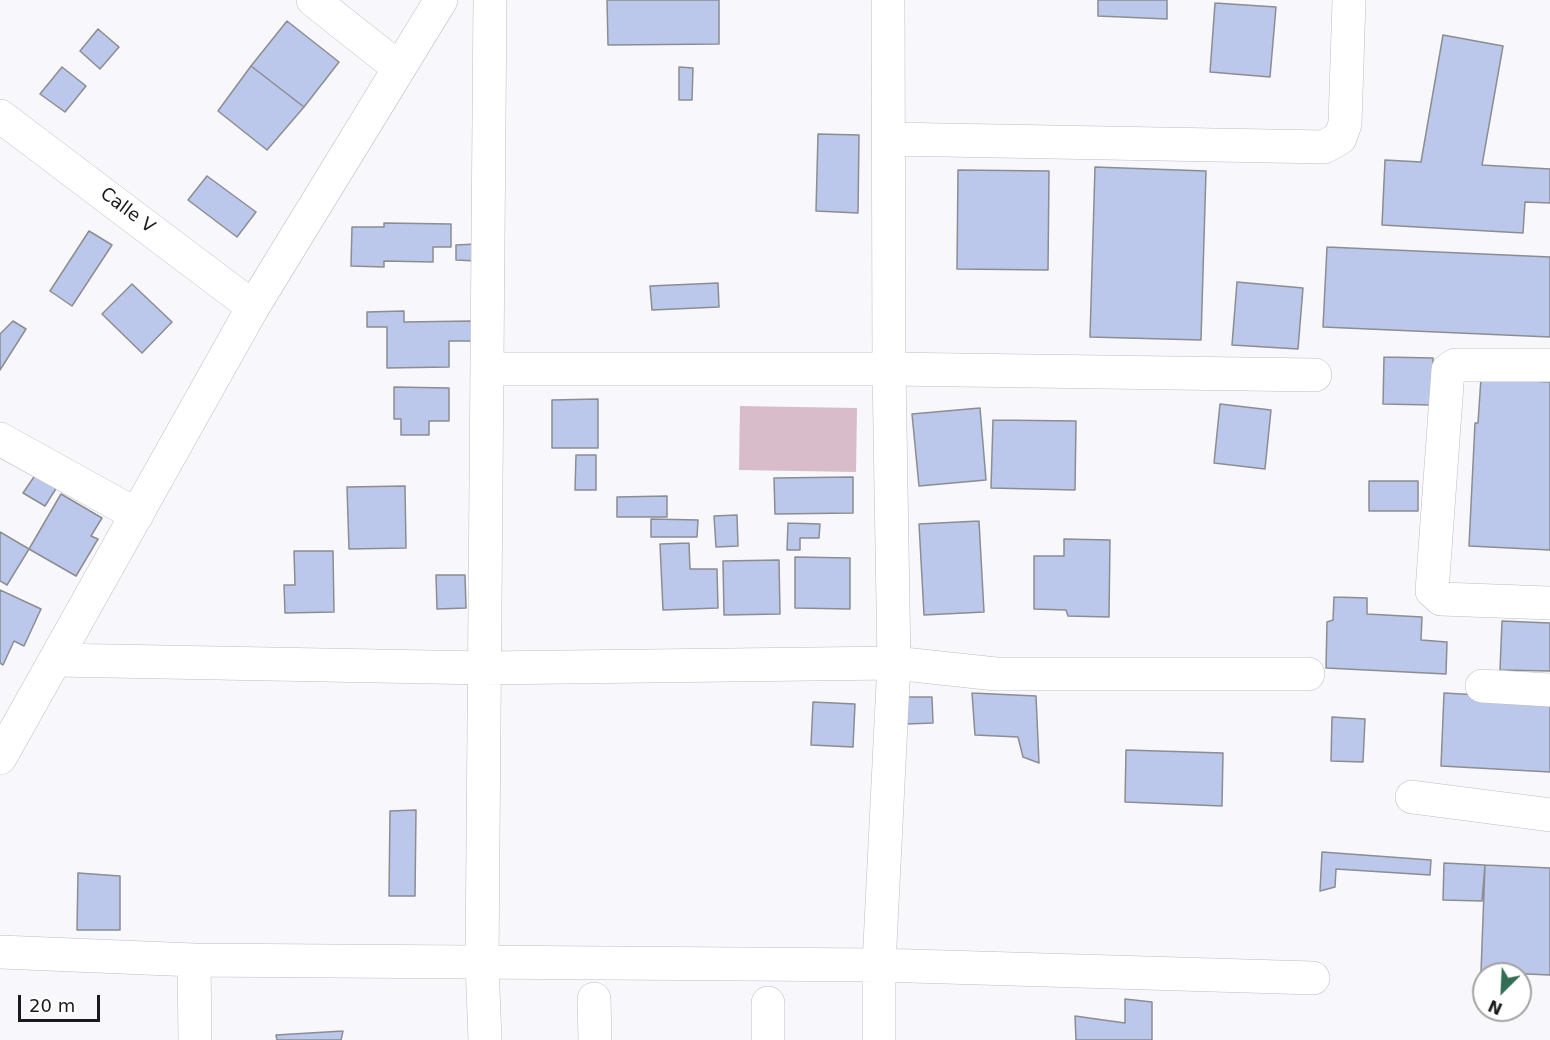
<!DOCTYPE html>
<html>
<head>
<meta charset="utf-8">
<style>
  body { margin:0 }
  #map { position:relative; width:1550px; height:1040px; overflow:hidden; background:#f8f7fc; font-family:"DejaVu Sans",sans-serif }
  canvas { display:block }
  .north { position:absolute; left:1472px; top:962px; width:60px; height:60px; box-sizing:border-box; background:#fff; border:2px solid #a3a3a4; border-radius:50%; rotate:204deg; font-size:16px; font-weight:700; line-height:24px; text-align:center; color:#1a191b }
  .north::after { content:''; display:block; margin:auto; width:21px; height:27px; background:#336d56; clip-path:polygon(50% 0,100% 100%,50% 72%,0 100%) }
  .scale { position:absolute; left:18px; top:995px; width:82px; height:27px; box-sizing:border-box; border:3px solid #1a191b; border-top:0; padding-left:8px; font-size:18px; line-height:21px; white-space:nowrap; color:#1a191b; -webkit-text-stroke:4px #fff; paint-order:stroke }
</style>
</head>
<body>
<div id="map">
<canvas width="1550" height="1040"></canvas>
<div class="north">N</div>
<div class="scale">20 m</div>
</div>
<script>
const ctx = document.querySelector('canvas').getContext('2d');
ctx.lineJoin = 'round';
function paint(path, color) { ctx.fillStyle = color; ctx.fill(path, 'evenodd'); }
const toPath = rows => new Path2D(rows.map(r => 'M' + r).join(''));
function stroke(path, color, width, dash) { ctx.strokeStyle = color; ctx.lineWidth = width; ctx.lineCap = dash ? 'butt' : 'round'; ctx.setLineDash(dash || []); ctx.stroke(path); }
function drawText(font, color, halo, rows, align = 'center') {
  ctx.font = font + ' "DejaVu Sans",sans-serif'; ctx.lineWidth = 4.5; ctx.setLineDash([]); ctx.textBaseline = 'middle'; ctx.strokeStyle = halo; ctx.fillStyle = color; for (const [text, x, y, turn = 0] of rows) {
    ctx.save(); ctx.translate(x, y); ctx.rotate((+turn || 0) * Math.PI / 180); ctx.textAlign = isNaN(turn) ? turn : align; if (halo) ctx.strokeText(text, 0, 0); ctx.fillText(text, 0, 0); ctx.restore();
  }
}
paint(toPath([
  [740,406,857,408,856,472,739,470]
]), '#d9bcca');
const building = toPath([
  [607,0,719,0,719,44,608,45,607,0],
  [1098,0,1167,0,1167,19,1098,16,1098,0],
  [1215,3,1276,7,1270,77,1210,72,1215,3],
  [287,21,339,62,304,107,251,66,287,21],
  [98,29,119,47,100,69,80,51,98,29],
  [1443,35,1503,46,1482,165,1550,169,1550,203,1525,202,1523,233,1382,225,1385,160,1421,162,1443,35],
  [251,66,304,107,267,150,218,111,251,66],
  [62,67,86,86,65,112,40,94,62,67],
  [679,67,693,68,692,100,679,100,679,67],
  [818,134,859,135,858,213,816,211,818,134],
  [1095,167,1206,171,1201,340,1090,337,1095,167],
  [958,170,1049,171,1048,270,957,269,958,170],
  [207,176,256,212,237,237,188,200,207,176],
  [384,223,451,224,451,247,433,247,433,262,384,261,384,267,351,266,352,227,384,227,384,223],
  [89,231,112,245,72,306,50,291,89,231],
  [476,244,476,261,456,260,456,245,476,244],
  [1327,247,1550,257,1550,337,1323,327,1327,247],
  [1237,282,1303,288,1298,349,1232,345,1237,282],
  [718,283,719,307,652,310,650,286,718,283],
  [132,284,172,322,142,353,102,314,132,284],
  [404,311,404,322,472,321,471,341,449,341,449,367,387,368,387,327,367,327,367,312,404,311],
  [13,321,26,329,0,370,0,334,13,321],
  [1384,357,1433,358,1432,405,1383,404,1384,357],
  [1481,378,1550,382,1550,550,1469,546,1475,423,1478,423,1481,378],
  [394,387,449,388,449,421,429,421,429,435,401,435,401,419,394,419,394,387],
  [598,399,598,448,552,448,552,400,598,399],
  [1220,404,1271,410,1265,469,1214,463,1220,404],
  [980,408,986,480,919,486,912,414,980,408],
  [993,420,1076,421,1075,490,991,488,993,420],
  [576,455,596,455,596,490,575,490,576,455],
  [36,474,57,487,45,506,23,493,36,474],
  [853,477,853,513,775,514,774,478,853,477],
  [1369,481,1418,481,1418,511,1369,511,1369,481],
  [405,486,406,548,349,549,347,487,405,486],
  [61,494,102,518,91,536,98,539,76,576,29,549,61,494],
  [667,496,667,517,617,517,617,497,667,496],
  [737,515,738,546,716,547,714,516,737,515],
  [651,519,698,520,697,537,651,537,651,519],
  [979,521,984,612,924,615,919,524,979,521],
  [788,523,820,524,819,538,800,538,800,550,787,550,788,523],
  [0,532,29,549,7,585,0,581,0,532],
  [1064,539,1110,540,1109,617,1068,616,1066,610,1034,609,1034,556,1064,556,1064,539],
  [689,543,690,569,717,569,718,608,663,610,660,544,689,543],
  [294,551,333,551,334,612,285,613,284,585,295,585,294,551],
  [795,557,850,558,850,609,795,608,795,557],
  [779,560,780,614,724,615,723,561,779,560],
  [436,575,465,575,466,608,437,609,436,575],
  [0,590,41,609,24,646,14,641,3,665,0,663,0,590],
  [1334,597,1367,598,1367,614,1422,617,1421,640,1447,642,1446,674,1326,668,1327,622,1333,620,1334,597],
  [1502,621,1550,623,1550,671,1500,670,1502,621],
  [972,693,1036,696,1039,763,1023,757,1018,737,975,735,972,693],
  [1444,693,1550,699,1550,772,1441,766,1444,693],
  [905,697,932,697,933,723,906,724,905,697],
  [813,702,855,704,853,747,811,745,813,702],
  [1332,717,1365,719,1363,762,1331,761,1332,717],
  [1126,750,1223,753,1222,806,1125,802,1126,750],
  [416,810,415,896,389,896,390,811,416,810],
  [1322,852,1431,860,1430,875,1336,869,1335,887,1320,891,1322,852],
  [1444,863,1485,865,1482,901,1443,900,1444,863],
  [1485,865,1550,868,1550,975,1481,972,1485,865],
  [78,873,120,876,120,930,77,930,78,873],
  [1125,999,1152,1002,1152,1040,1076,1040,1075,1016,1125,1023,1125,999],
  [343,1031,341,1040,277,1040,276,1035,343,1031]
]);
paint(building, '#bbc8eb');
stroke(building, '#8b8d91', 1.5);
const minor = toPath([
  [313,0,399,68],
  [0,116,253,307],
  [889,139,1324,147,1340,138,1345,124,1349,0],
  [1550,365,1455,365,1448,370,1432,591,1441,599,1550,603],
  [488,369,889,369,1315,375],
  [0,439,137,515],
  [56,660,485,668,894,663,996,674,1308,674],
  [1482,686,1550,690],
  [0,758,253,307,441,0],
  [1412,797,1550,815],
  [0,952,194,960,879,965,1313,978],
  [194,960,195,1040],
  [594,999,595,1040],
  [485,1040,482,963,490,0],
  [768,1040,768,1003],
  [879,1040,879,965,894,663,889,369,888,0]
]);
stroke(minor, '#bebdc2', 34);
stroke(minor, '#fff', 33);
drawText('18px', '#1a191b', '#fff', [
  ["Calle V",127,211,37]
]);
</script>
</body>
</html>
